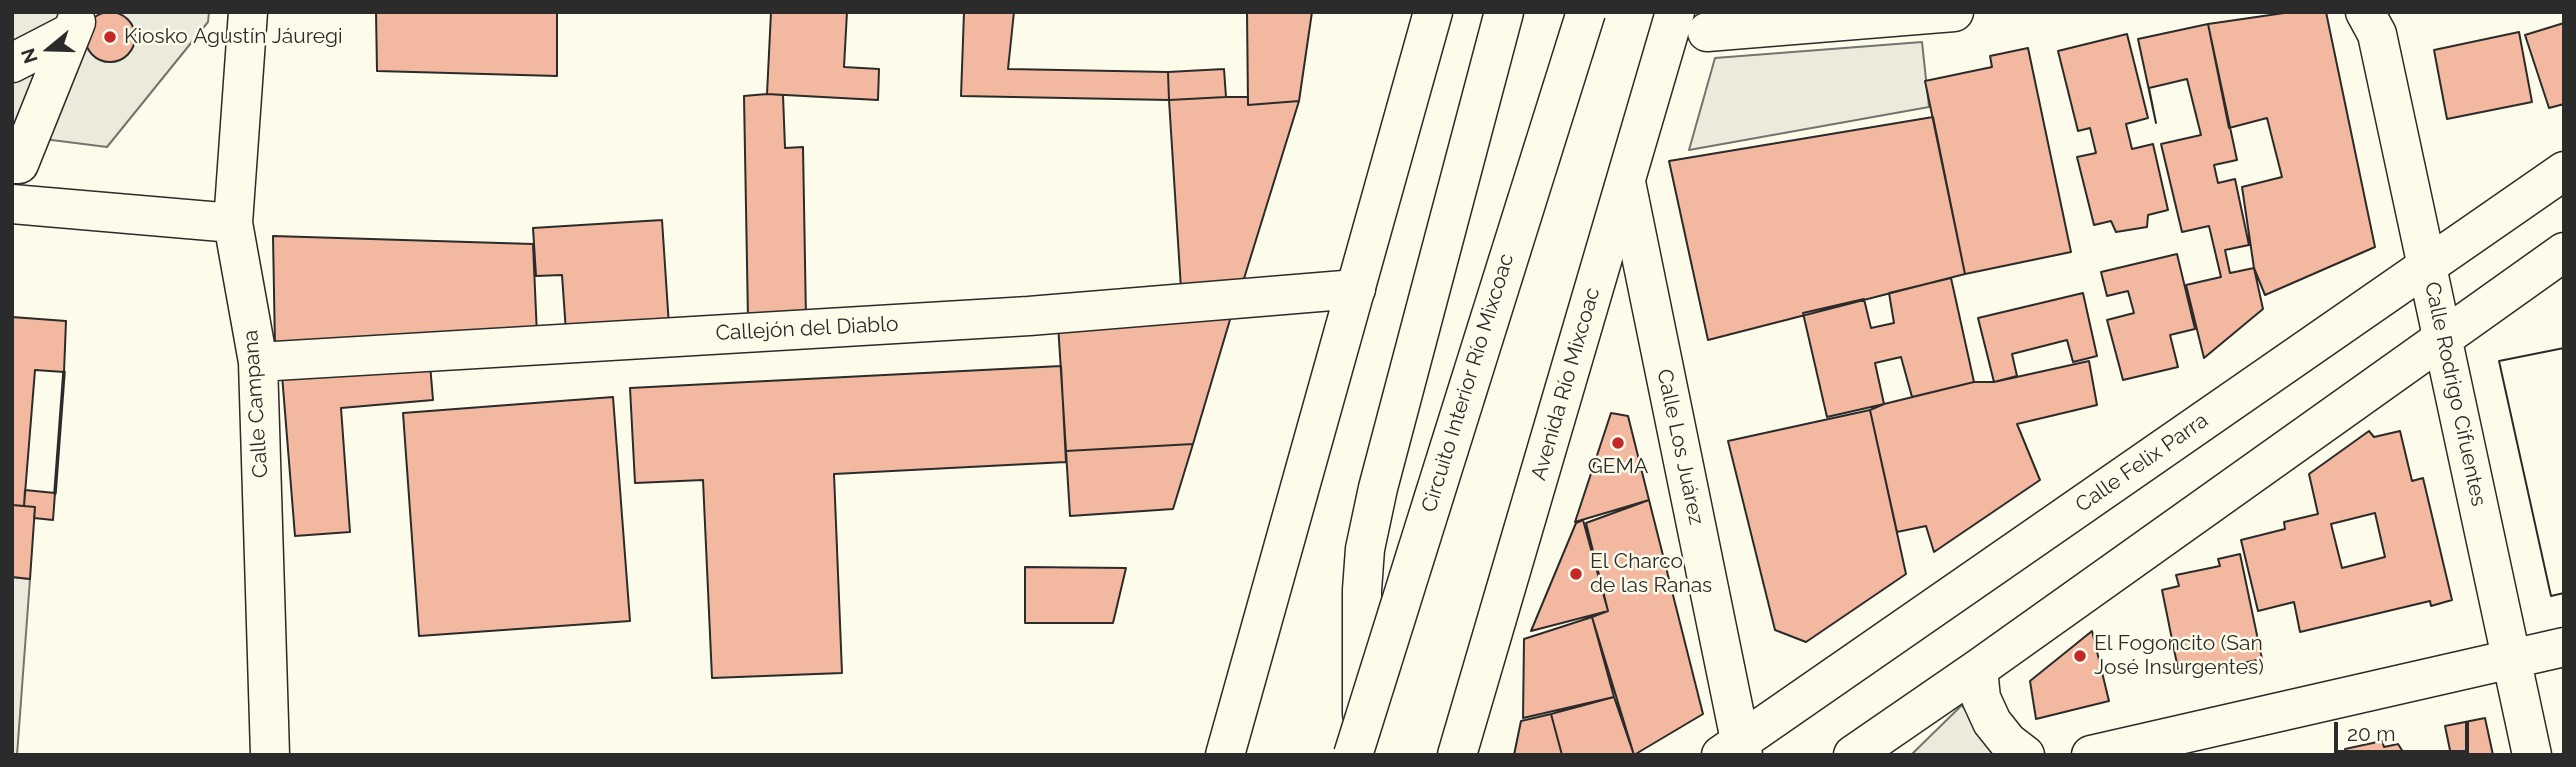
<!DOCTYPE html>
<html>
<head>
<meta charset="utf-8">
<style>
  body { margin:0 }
  #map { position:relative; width:2576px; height:767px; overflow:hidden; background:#fdfbea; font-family:Raleway,sans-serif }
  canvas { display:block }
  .frame { position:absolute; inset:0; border:14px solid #2b2b2b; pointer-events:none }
  .north { position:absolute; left:14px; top:14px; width:70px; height:70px; -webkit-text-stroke:5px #fdfbea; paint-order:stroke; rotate:251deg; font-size:19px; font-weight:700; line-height:28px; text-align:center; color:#2b2b2b }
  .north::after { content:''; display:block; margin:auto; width:24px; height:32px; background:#2b2b2b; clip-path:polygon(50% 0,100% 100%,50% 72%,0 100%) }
  .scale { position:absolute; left:2334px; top:722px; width:135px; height:32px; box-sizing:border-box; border:4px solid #2b2b2b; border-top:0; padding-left:9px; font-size:21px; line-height:24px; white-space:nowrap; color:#2b2b2b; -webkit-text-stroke:5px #fdfbea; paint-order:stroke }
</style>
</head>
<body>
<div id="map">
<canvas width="2576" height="767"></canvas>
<div class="frame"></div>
<div class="north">N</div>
<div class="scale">20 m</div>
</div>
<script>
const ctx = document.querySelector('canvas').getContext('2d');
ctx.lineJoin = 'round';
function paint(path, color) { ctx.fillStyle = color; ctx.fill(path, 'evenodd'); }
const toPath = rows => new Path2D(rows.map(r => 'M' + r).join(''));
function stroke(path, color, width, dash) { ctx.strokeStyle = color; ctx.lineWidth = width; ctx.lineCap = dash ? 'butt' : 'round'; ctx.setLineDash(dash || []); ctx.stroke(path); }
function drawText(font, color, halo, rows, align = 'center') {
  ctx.font = font + ' Raleway,sans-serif'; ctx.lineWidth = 5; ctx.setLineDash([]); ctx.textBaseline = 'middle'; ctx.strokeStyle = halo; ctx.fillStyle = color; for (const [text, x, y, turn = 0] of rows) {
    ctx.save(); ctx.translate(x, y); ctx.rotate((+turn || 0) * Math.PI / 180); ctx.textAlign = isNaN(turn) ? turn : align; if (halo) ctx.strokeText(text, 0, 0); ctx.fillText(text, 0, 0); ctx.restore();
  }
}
const green = toPath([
  [12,12,209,12,208,22,107,147,12,135,12,12],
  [12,577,30,579,17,755,12,755,12,577]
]);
paint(green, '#ecebdb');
stroke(green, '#74746e', 2);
const parking = toPath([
  [1922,42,1929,107,1689,150,1715,58,1922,42],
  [1962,705,1995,755,1911,755,1962,705]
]);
paint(parking, '#eceadb');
stroke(parking, '#74746e', 2);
const building = toPath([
  [376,12,557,12,557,76,377,71,376,12],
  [771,12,847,12,844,67,879,69,878,100,767,94,771,12],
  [964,12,1014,12,1008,69,1168,72,1169,100,961,96,964,12],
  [1247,12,1312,12,1299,101,1248,105,1247,12],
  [2291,12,2326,12,2375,247,2265,295,2254,268,2242,187,2282,177,2267,118,2229,128,2208,24,2291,12],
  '85 37a25 25 0 1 1 50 0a25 25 0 1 1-50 0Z',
  [2564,23,2564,104,2549,108,2525,35,2564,23],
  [2208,24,2237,160,2214,165,2218,183,2235,179,2249,245,2225,250,2230,273,2254,268,2263,309,2204,358,2186,285,2221,277,2209,226,2182,232,2161,144,2201,135,2187,79,2149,88,2156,123,2138,39,2208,24],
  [2519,32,2532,102,2447,119,2434,50,2519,32],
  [2127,34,2148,118,2126,124,2132,149,2153,144,2168,210,2148,215,2147,227,2116,232,2111,221,2094,225,2077,157,2096,153,2090,128,2078,131,2058,51,2127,34],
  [2028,48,2071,252,1965,274,1925,81,1992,67,1990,56,2028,48],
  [1224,69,1226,97,1169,100,1168,72,1224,69],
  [767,94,783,95,785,148,803,147,806,319,748,319,744,96,767,94],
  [1226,97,1248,97,1248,105,1299,101,1242,285,1181,289,1169,100,1226,97],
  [1933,117,1965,274,1708,340,1669,161,1933,117],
  [662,220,669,326,566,332,562,275,536,276,533,228,662,220],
  [273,236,533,244,537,335,275,347,273,236],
  [2177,254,2195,329,2170,335,2178,367,2123,380,2107,320,2134,313,2128,291,2107,296,2101,272,2177,254],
  [1951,278,1974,382,1912,397,1901,357,1875,363,1884,404,1827,417,1803,313,1864,299,1871,328,1894,323,1889,293,1951,278],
  [2083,293,2097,356,2073,362,2067,340,2012,354,2017,376,1994,382,1978,318,2083,293],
  [1232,313,1193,444,1066,451,1058,324,1232,313],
  [12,317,66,321,64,372,35,370,24,506,12,505,12,317],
  [2564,348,2564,593,2551,596,2499,361,2564,348],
  [2564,348,2564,593,2551,596,2499,361,2564,348],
  [2089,361,2097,405,2017,424,2040,480,1934,552,1926,526,1897,532,1870,410,1884,404,1974,382,1994,382,2089,361],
  [430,364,433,400,341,408,350,532,295,536,282,375,430,364],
  [1061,366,1066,462,834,474,842,673,712,678,703,480,635,483,630,388,1061,366],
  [613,397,630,621,419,636,403,413,613,397],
  [1870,410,1906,574,1806,642,1775,630,1728,441,1870,410],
  [1611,413,1628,416,1649,500,1575,522,1611,413],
  [2369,431,2374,437,2400,431,2412,481,2423,478,2452,600,2431,606,2430,601,2300,632,2294,602,2258,611,2241,540,2285,529,2284,522,2318,514,2309,474,2369,431],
  [2375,513,2385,557,2342,568,2331,524,2375,513],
  [1193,444,1173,509,1070,516,1066,451,1193,444],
  [25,490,55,493,53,520,34,518,35,507,24,506,25,490],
  [1649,500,1703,714,1634,755,1592,617,1608,611,1586,523,1649,500],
  [12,505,35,507,30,579,12,577,12,505],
  [1583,520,1608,611,1531,631,1576,523,1583,520],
  [2240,554,2262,659,2195,673,2193,666,2178,669,2162,590,2179,586,2176,575,2220,566,2218,559,2240,554],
  [1025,567,1126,568,1113,623,1025,623,1025,567],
  [1592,617,1614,697,1523,718,1524,639,1592,617],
  [2092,631,2109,701,2036,719,2030,681,2092,631],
  [1614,697,1634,755,1562,755,1551,714,1614,697],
  [1551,714,1562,755,1514,755,1521,721,1551,714],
  [2485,718,2493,755,2451,755,2445,726,2485,718],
  [2382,741,2384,747,2398,744,2405,755,2346,755,2345,749,2382,741]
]);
paint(building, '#f2b8a0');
stroke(building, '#2b2b2b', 2);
const minor = toPath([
  [248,12,233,223,258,362,270,755],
  [2365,12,2377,34,2532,755],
  [1707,32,1954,12],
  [12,63,72,32,76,22],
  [12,164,19,164,72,32],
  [1626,182,1743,755],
  [12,204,233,223],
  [258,362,1029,316,1356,289],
  [1978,669,1981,698,1992,722,2008,742,2025,755],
  [1721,755,2564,171],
  [1853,755,1978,669,2564,252],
  [2091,755,2564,647]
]);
const major = toPath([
  [1225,755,1433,12],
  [1457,755,1675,12]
]);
const highway = toPath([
  [1362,714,1362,590,1365,549,1378,488,1504,12]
]);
stroke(minor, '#2b2b2b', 41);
stroke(major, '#2b2b2b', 41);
stroke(highway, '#2b2b2b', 41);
stroke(minor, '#fdfbea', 38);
stroke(major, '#fdfbea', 38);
stroke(highway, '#fdfbea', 38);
const highwayBridge = toPath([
  [1353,755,1586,12]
]);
stroke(highwayBridge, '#2b2b2b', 41, []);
stroke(highwayBridge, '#fdfbea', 38);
stroke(toPath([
  [55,493,64,372]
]), '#2b2b2b', 3.5);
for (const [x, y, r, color] of [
  [110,37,7,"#c62828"],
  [1618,443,7,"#c62828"],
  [1576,574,7,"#c62828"],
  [2080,656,7,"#c62828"]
]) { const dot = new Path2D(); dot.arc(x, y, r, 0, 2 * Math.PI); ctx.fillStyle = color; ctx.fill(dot); stroke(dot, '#fdfbea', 2.5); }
drawText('21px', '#2b2b2b', '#fdfbea', [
  ["Kiosko Agustín Jáuregi",124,37],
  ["GEMA",1618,467,"center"],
  ["El Charco",1590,562],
  ["de las Ranas",1590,586],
  ["El Fogoncito (San",2094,644],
  ["José Insurgentes)",2094,668]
], 'left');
drawText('21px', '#2b2b2b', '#fdfbea', [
  ["Callejón del Diablo",807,329,-3],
  ["Circuito Interior Río Mixcoac",1468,383,-73],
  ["Avenida Río Mixcoac",1566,384,-74],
  ["Calle Rodrigo Cifuentes",2455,394,78],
  ["Calle Campana",256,404,-94],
  ["Calle Los Juárez",1680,447,78],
  ["Calle Felix Parra",2142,463,-35]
]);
</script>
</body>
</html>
